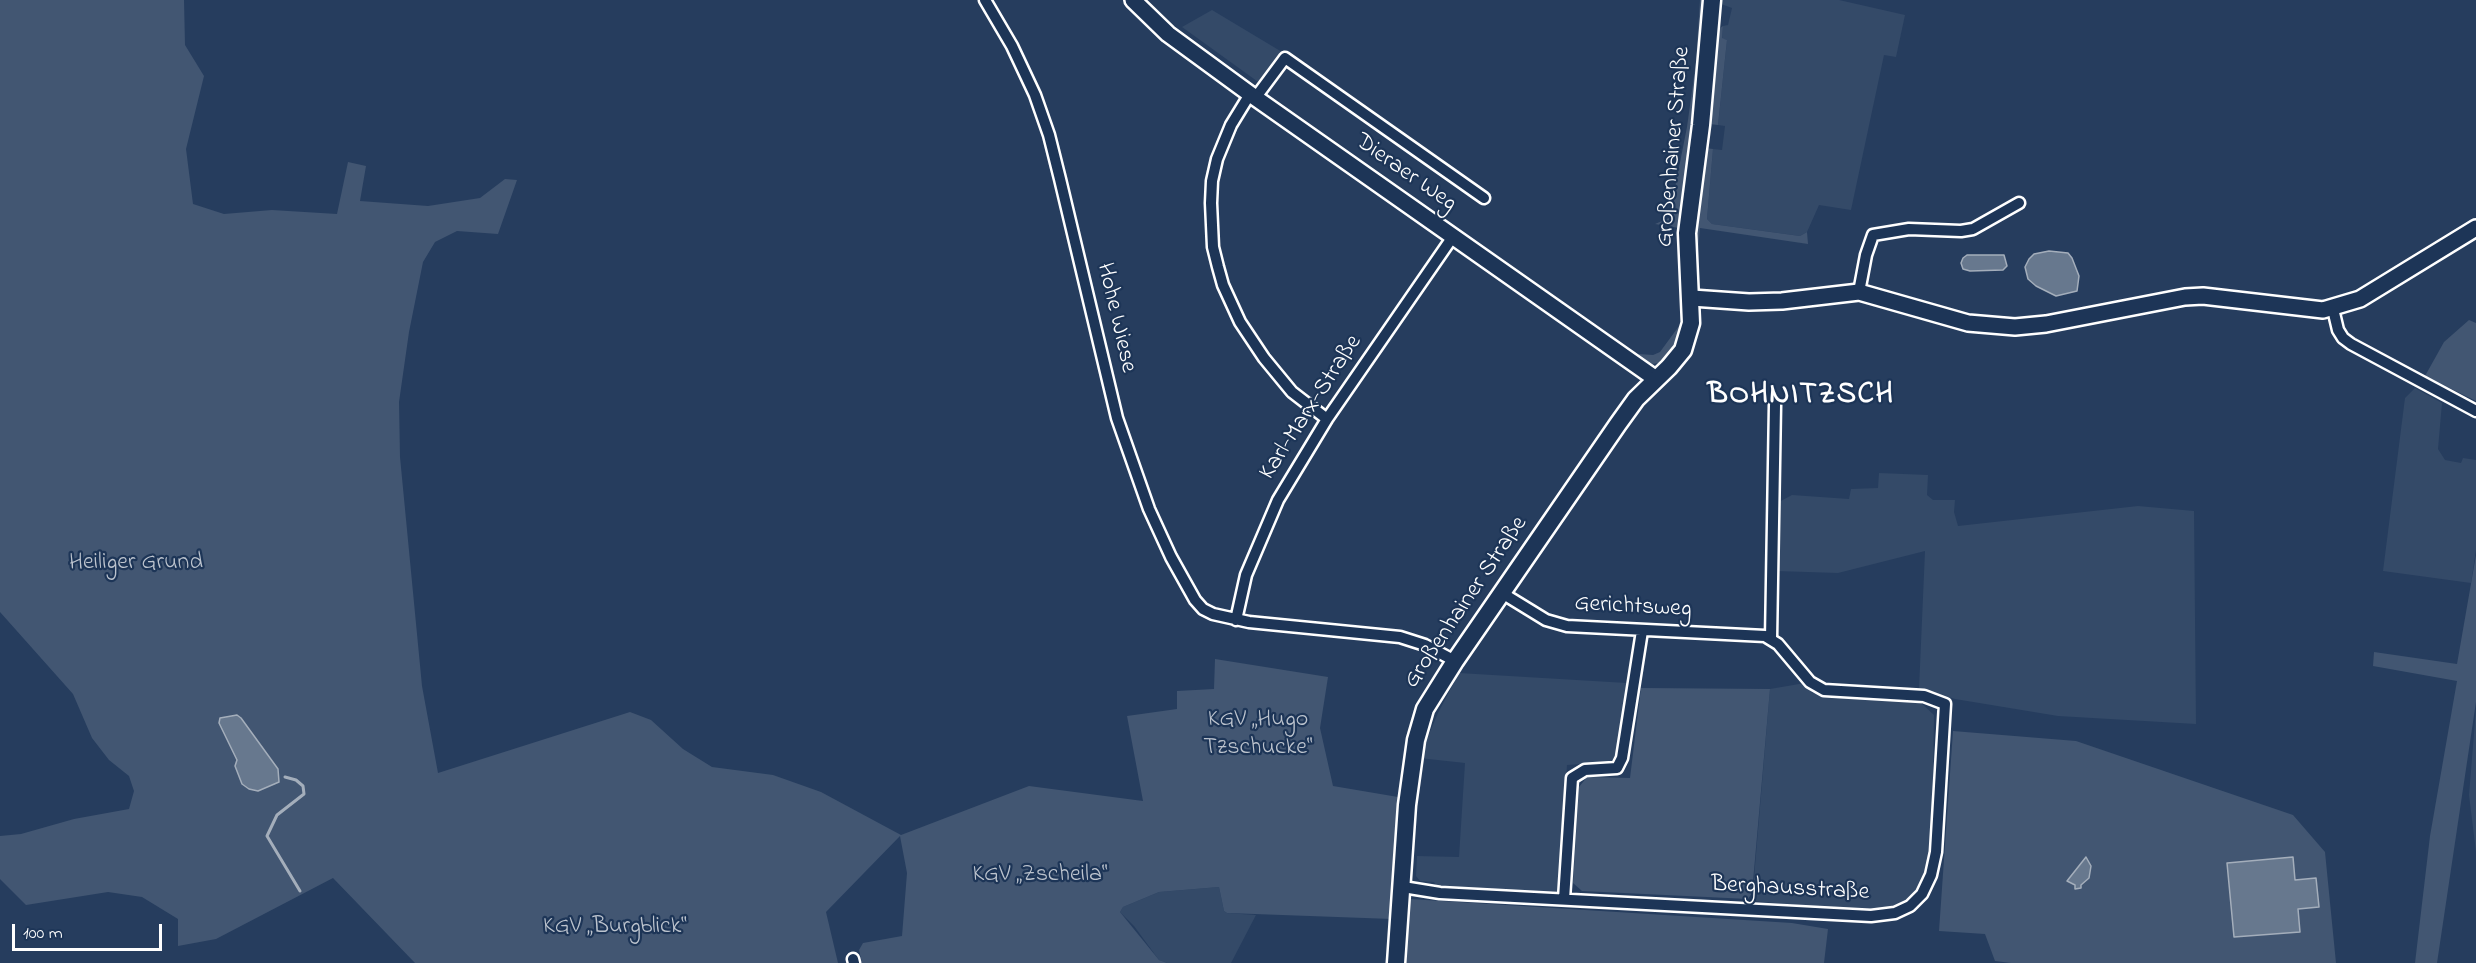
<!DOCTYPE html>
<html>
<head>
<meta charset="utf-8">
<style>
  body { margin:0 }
  #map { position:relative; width:2476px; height:963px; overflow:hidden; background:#263d5e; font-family:"Indie Flower",sans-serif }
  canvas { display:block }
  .scale { position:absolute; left:12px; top:924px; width:150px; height:27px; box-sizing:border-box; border:3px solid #fff; border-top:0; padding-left:8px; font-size:18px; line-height:21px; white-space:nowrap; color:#fff; -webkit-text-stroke:4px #1d3557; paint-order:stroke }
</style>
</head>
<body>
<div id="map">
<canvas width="2476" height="963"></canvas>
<div class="scale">100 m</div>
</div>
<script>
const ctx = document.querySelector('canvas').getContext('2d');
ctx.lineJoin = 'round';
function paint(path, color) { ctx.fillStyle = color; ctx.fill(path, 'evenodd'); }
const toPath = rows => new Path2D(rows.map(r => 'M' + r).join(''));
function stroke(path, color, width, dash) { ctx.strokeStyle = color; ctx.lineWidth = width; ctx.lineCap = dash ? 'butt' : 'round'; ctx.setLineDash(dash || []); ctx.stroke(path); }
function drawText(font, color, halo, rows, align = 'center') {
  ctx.font = font + ' "Indie Flower",sans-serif'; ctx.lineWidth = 4.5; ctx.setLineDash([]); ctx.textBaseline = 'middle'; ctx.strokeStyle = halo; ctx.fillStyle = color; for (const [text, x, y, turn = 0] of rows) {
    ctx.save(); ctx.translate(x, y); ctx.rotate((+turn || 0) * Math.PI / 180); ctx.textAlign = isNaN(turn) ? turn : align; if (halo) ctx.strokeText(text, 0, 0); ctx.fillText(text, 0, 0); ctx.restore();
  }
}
paint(toPath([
  [1721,0,1839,0,1905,15,1896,57,1884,55,1851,210,1819,205,1807,232,1800,236,1712,224,1707,219,1713,149,1722,150,1725,126,1718,125,1727,40,1722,39,1723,26,1728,25,1732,8,1721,4],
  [1212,10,1282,52,1261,84,1182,27],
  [2415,388,2442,403,2438,449,2445,460,2461,463,2463,458,2476,460,2476,550,2471,583,2383,571,2405,398],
  [1879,473,1928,475,1927,495,1933,500,1955,500,1954,512,1958,526,2138,506,2194,511,2196,724,2058,716,1955,699,1919,689,1925,551,1838,573,1776,571,1777,503,1792,495,1849,499,1851,489,1878,488],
  [1459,673,1627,683,1619,755,1611,762,1567,765,1559,895,1437,887,1434,882,1420,881,1416,876,1417,856,1459,857,1465,763,1419,758,1438,713],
  [1805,683,1812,693,1919,701,1934,715,1932,845,1926,878,1907,902,1879,912,1752,901,1770,689],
  [2476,709,2476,852,2469,795],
  [1219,887,1224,911,1227,913,1256,915,1231,963,1167,963,1159,960,1134,926,1120,912,1123,907,1159,892]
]), '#344a68');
paint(toPath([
  [0,0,184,0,185,45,204,76,186,149,193,204,224,214,272,210,337,214,348,162,366,166,360,201,428,206,480,198,505,179,517,180,498,234,457,231,435,242,423,262,409,332,399,402,400,457,422,686,438,773,630,712,651,720,683,749,712,767,773,775,821,792,901,835,1029,786,1143,801,1127,716,1177,709,1177,691,1214,689,1215,659,1328,677,1320,728,1333,786,1398,797,1398,834,1392,919,1227,913,1224,911,1219,887,1159,892,1123,907,1120,912,1159,960,1167,963,862,963,859,950,863,943,902,936,907,873,900,836,826,912,838,963,415,963,333,878,216,939,178,946,178,919,142,897,108,892,26,905,0,879,0,836,21,834,74,819,129,809,134,791,129,776,109,760,92,738,73,694,0,612],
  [1700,0,1706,0,1679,228,1655,224,1669,218,1687,127,1696,62],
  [1723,26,1722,38,1727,40,1718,125,1709,124,1716,31],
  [1705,148,1713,149,1707,219,1712,224,1800,236,1807,232,1808,244,1700,228,1697,261,1694,261,1693,234],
  [2469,320,2476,323,2476,401,2425,376,2444,342],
  [1679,326,1682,326,1677,345,1663,362,1653,364,1637,358,1639,354,1653,355,1660,352],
  [2476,555,2476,702,2437,963,2415,963,2430,836,2457,681,2373,666,2374,652,2457,664],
  [1641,688,1770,689,1752,893,1748,899,1582,891,1573,883,1579,787,1587,777,1630,778],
  [1953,731,2076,741,2293,815,2325,852,2336,963,2011,963,1995,961,1985,934,1939,931],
  [1410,899,1792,923,1828,929,1824,963,1404,963]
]), '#425672');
const water = toPath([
  [2049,251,2068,253,2072,258,2079,276,2077,291,2056,296,2036,286,2028,279,2025,267,2029,259,2034,254,2049,251],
  [1967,255,2004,255,2007,266,2003,270,1970,271,1963,269,1961,263,1963,258,1967,255],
  [237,715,241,718,278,769,279,782,258,791,249,789,242,784,235,766,237,760,219,723,220,718,237,715],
  [2086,857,2091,866,2089,878,2081,885,2081,888,2075,889,2075,885,2067,881,2086,857],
  [2293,857,2295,880,2316,878,2319,907,2298,909,2300,932,2234,937,2227,863,2293,857]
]);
paint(water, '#67788e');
stroke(water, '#a4aebb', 1.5);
stroke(toPath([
  [285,777,296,780,303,786,304,794,277,815,267,836,300,891]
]), '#a4aebb', 3);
const street = toPath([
  [985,0,1012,46,1035,95,1049,135,1060,179,1117,418,1149,509,1171,557,1195,600,1203,609,1213,614,1249,622,1400,637,1425,645,1455,661],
  [1250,94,1231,125,1217,159,1212,181,1211,203,1213,247,1218,267,1223,285,1240,322,1264,358,1292,392,1327,419],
  [1256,97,1285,58,1484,198],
  [1859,292,1866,255,1873,235,1909,229,1961,231,1973,229,2019,203],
  [2333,309,2338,330,2343,338,2351,344,2476,411],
  [1236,620,1246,575,1278,500,1327,419,1454,235],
  [1771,639,1775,405],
  [1403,887,1440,893,1871,916,1895,913,1910,906,1922,894,1931,875,1936,852,1945,704,1924,696,1824,690,1810,682,1778,644,1765,636,1567,626,1546,620,1502,593],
  [1564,899,1572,778,1585,770,1617,768,1622,758,1642,631],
  [853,959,854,963]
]);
const secondary = toPath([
  [1133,0,1168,34,1250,94,1656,379],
  [1692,298,1749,302,1782,301,1859,292,1968,323,2015,327,2046,324,2185,297,2203,296,2323,310,2360,299,2476,228]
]);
const primary = toPath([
  [1396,963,1407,805,1416,740,1425,709,1455,661,1618,424,1636,399,1669,367,1683,350,1691,323,1687,233,1701,125,1712,0]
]);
stroke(street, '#fff', 15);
stroke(secondary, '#fff', 20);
stroke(primary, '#fff', 21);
stroke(street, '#1d3557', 10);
stroke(secondary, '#1d3557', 15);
stroke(primary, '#1d3557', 16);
drawText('24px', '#fff', '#1d3557', [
  ["Großenhainer Straße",1675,147,-85],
  ["Dieraer Weg",1405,174,35],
  ["Hohe Wiese",1115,318,77],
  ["Karl-Marx-Straße",1312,408,-57],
  ["Großenhainer Straße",1467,603,-56],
  ["Gerichtsweg",1633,608,3],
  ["Berghausstraße",1790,890,3]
]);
drawText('24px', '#bdc4ce', '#1d3557', [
  ["Heiliger Grund",136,564],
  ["KGV „Hugo",1258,721],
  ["Tzschucke“",1258,749],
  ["KGV „Zscheila“",1040,876],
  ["KGV „Burgblick“",615,928]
]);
ctx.letterSpacing = '1.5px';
drawText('bold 30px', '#fff', '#1d3557', [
  ["BOHNITZSCH",1801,397]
]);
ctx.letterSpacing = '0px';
</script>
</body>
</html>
